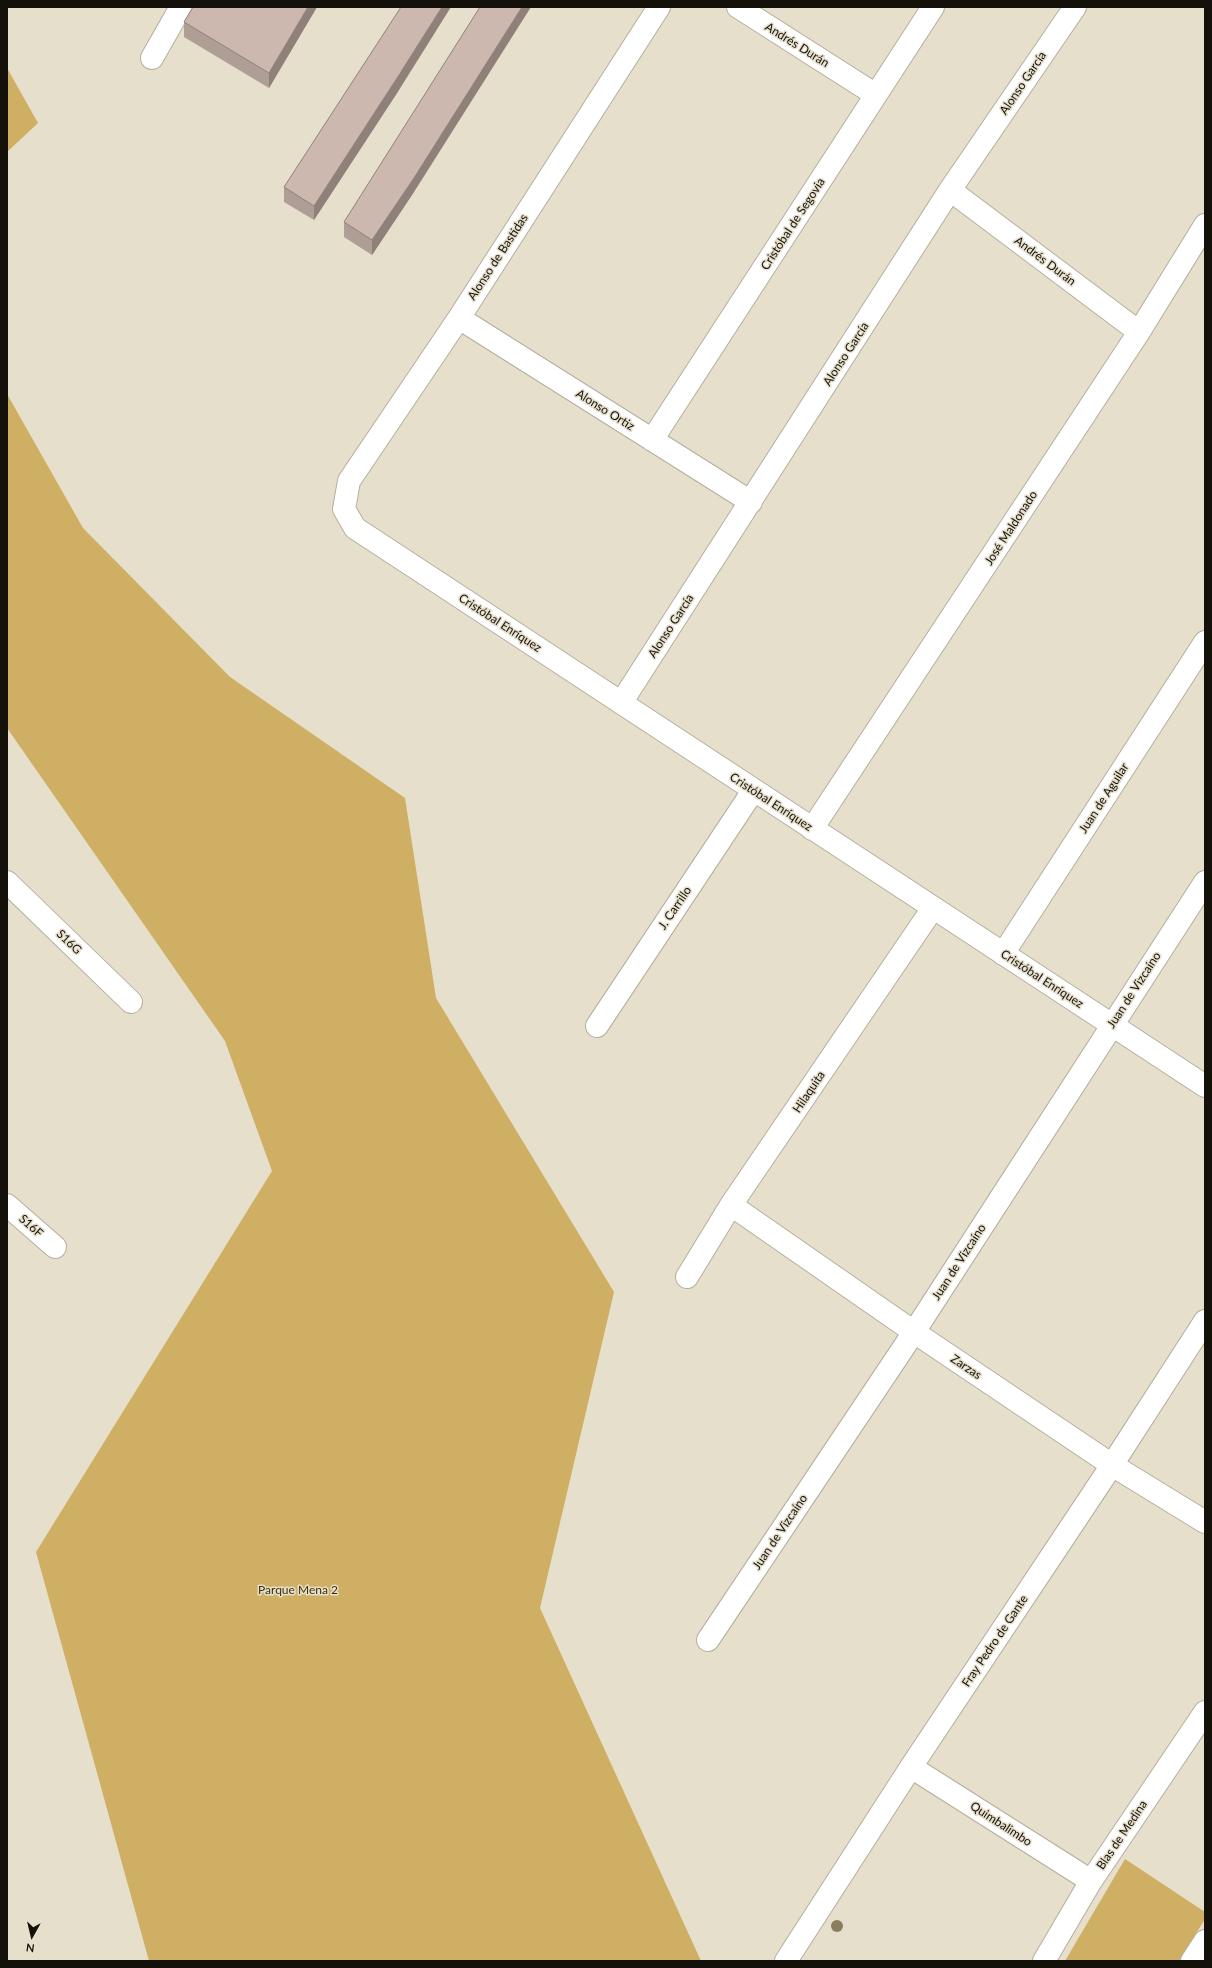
<!DOCTYPE html>
<html>
<head>
<meta charset="utf-8">
<style>
  body { margin:0 }
  #map { position:relative; width:1212px; height:1968px; overflow:hidden; background:#e6dfcb; font-family:Lato,sans-serif }
  canvas { display:block }
  .frame { position:absolute; inset:0; border:8px solid #14110b; pointer-events:none }
  .north { position:absolute; left:12px; top:1916px; width:40px; height:40px; -webkit-text-stroke:3px #e6dfcb; paint-order:stroke; rotate:188deg; font-size:11px; font-weight:700; line-height:16px; text-align:center; color:#14110b }
  .north::after { content:''; display:block; margin:auto; width:14px; height:18px; background:#14110b; clip-path:polygon(50% 0,100% 100%,50% 72%,0 100%) }
</style>
</head>
<body>
<div id="map">
<canvas width="1212" height="1968"></canvas>
<div class="frame"></div>
<div class="north">N</div>
</div>
<script>
const ctx = document.querySelector('canvas').getContext('2d');
ctx.lineJoin = 'round';
function paint(path, color) { ctx.fillStyle = color; ctx.fill(path, 'evenodd'); }
const toPath = rows => new Path2D(rows.map(r => 'M' + r).join(''));
function stroke(path, color, width, dash) { ctx.strokeStyle = color; ctx.lineWidth = width; ctx.lineCap = dash ? 'butt' : 'round'; ctx.setLineDash(dash || []); ctx.stroke(path); }
function drawText(font, color, halo, rows, align = 'center') {
  ctx.font = font + ' Lato,sans-serif'; ctx.lineWidth = 3; ctx.setLineDash([]); ctx.textBaseline = 'middle'; ctx.strokeStyle = halo; ctx.fillStyle = color; for (const [text, x, y, turn = 0] of rows) {
    ctx.save(); ctx.translate(x, y); ctx.rotate((+turn || 0) * Math.PI / 180); ctx.textAlign = isNaN(turn) ? turn : align; if (halo) ctx.strokeText(text, 0, 0); ctx.fillText(text, 0, 0); ctx.restore();
  }
}
paint(toPath([
  [7,68,38,123,7,152],
  [7,394,83,528,230,677,405,798,436,998,614,1292,540,1608,701,1961,149,1961,36,1552,272,1171,225,1041,7,728],
  [1125,1859,1205,1912,1205,1919,1179,1961,1065,1961]
]), '#ceaf63');
const minor = toPath([
  [659,7,459,318,349,481,344,509,355,528,1205,1086],
  [738,7,876,95],
  [152,58,181,7],
  [950,190,1139,332],
  [459,318,751,502],
  [652,440,933,7],
  [621,703,950,190,1075,7],
  [812,829,1139,332,1205,225],
  [7,882,131,1002],
  [1003,954,1205,642],
  [597,1026,753,791],
  [7,1205,55,1247],
  [731,1205,914,1332,1112,1465,1205,1522],
  [687,1277,731,1205,933,908],
  [708,1640,914,1332,1205,882],
  [911,1767,1091,1881],
  [786,1961,911,1767,1112,1465,1205,1321],
  [1044,1961,1091,1881,1205,1712],
  [1192,1961,1205,1941]
]);
stroke(minor, '#b6ae9c', 24);
stroke(minor, '#fff', 22);
ctx.fillStyle = '#897e5e';
for (const [x, y] of [
  [837,1926]
]) { ctx.beginPath(); ctx.arc(x, y, 6, 0, 2 * Math.PI); ctx.fill(); }
paint(toPath([
  [317,7,269,88,184,37,184,22],
  [399,90,314,220,284,202,284,187],
  [414,192,372,255,344,237,344,222]
]), '#af9e96');
paint(toPath([
  [308,7,317,7,269,88,269,73],
  [442,7,451,7,399,90,314,220,314,206],
  [522,7,531,7,414,192,372,255,372,240]
]), '#8f817a');
const building = toPath([
  [193,7,308,7,269,73,184,22,193,7],
  [401,7,442,7,399,75,314,206,284,187,401,7],
  [480,7,522,7,414,178,372,240,344,222,480,7]
]);
paint(building, '#ccb8ae');
stroke(building, '#8f817a', 1);
drawText('12px', '#14110b', '#e6dfcb', [
  ["Andrés Durán",797,45,32],
  ["Alonso García",1023,83,-56],
  ["Cristóbal de Segovia",793,224,-57],
  ["Alonso de Bastidas",498,257,-57],
  ["Andrés Durán",1045,261,37],
  ["Alonso García",846,354,-57],
  ["Alonso Ortiz",605,410,32],
  ["José Maldonado",1011,528,-57],
  ["Cristóbal Enríquez",500,623,33],
  ["Alonso García",671,626,-57],
  ["Juan de Aguilar",1104,798,-57],
  ["Cristóbal Enríquez",771,802,33],
  ["J. Carrillo",675,908,-56],
  ["S16G",69,942,44],
  ["Cristóbal Enríquez",1042,979,33],
  ["Juan de Vizcaíno",1134,990,-57],
  ["Hilaquita",809,1092,-56],
  ["S16F",31,1226,41],
  ["Juan de Vizcaíno",959,1262,-57],
  ["Zarzas",966,1367,34],
  ["Juan de Vizcaíno",780,1532,-56],
  ["Fray Pedro de Gante",995,1641,-56],
  ["Quimbalimbo",1001,1824,33],
  ["Blas de Medina",1122,1835,-56]
]);
drawText('12px', '#3d2e05', '#e6dfcb', [
  ["Parque Mena 2",298,1590]
]);
</script>
</body>
</html>
